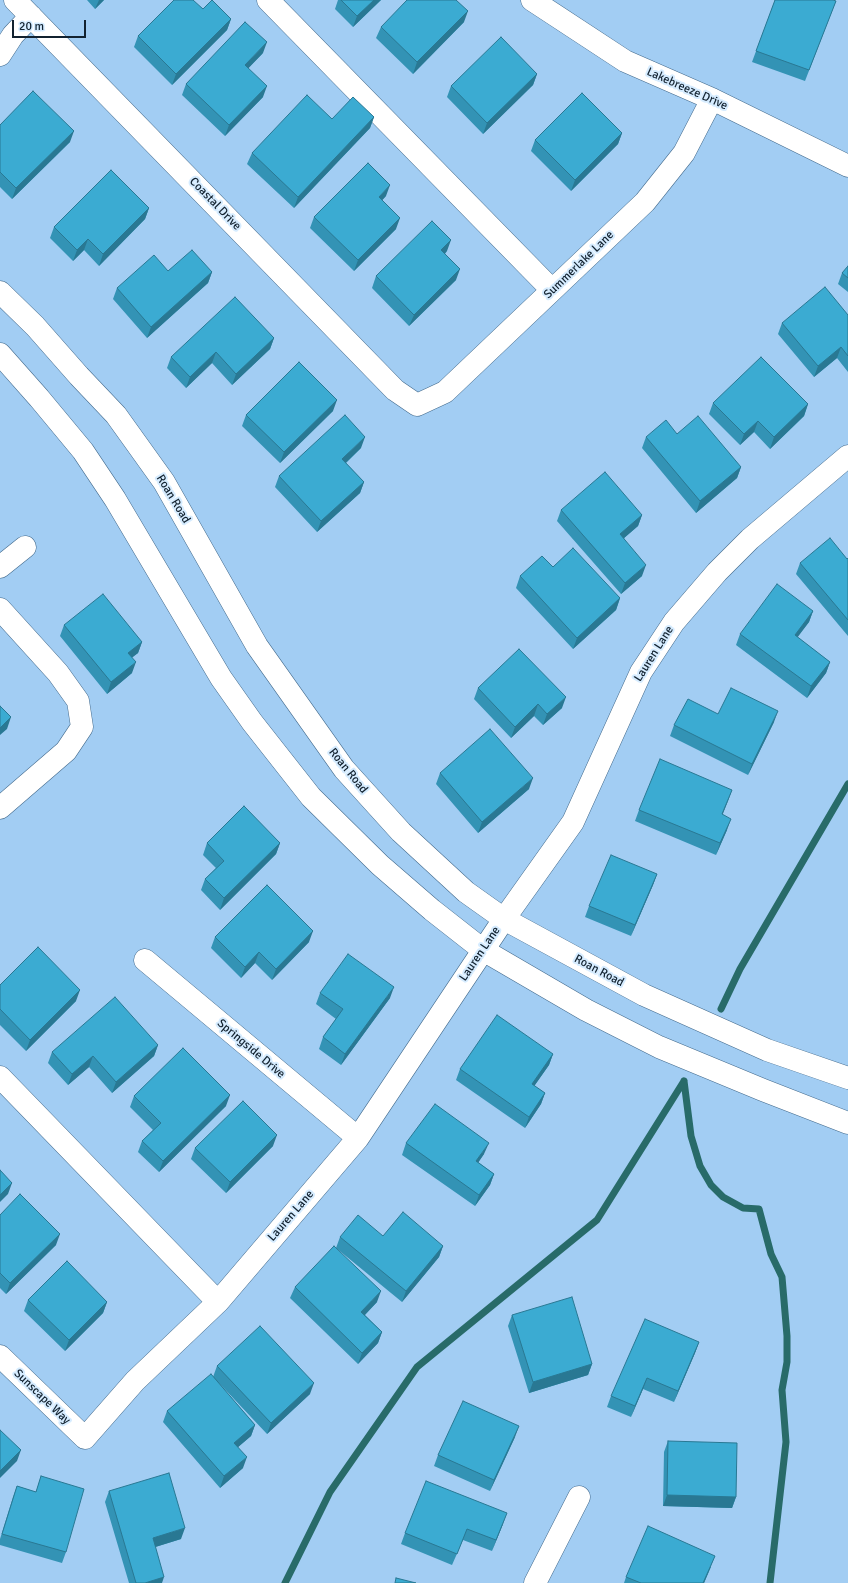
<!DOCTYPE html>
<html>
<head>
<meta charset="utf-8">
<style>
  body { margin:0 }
  #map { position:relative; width:848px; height:1583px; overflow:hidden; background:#a2cdf3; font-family:Signika,sans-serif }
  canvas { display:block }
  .scale { position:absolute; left:12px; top:20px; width:74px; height:18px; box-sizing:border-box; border:2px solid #122230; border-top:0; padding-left:5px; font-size:12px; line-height:14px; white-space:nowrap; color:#122230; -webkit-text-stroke:3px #d6ecff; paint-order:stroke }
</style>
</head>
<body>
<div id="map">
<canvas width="848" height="1583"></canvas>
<div class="scale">20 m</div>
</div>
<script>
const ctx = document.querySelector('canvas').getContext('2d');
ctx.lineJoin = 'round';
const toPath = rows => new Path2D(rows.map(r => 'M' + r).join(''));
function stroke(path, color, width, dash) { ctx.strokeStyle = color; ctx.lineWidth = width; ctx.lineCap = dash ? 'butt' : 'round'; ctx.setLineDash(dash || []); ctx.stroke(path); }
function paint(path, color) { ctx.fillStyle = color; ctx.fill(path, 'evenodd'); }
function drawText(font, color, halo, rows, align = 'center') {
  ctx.font = font + ' Signika,sans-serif'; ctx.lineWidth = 4; ctx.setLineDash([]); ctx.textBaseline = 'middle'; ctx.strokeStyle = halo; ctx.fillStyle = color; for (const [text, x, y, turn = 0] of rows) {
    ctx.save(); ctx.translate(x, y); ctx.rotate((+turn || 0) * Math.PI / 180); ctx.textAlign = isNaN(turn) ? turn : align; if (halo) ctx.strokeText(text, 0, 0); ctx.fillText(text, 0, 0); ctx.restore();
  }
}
stroke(toPath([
  [721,1009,740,969,848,784],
  [684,1081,691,1136,700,1166,711,1185,723,1197,743,1208,759,1209,771,1254,782,1277,787,1336,787,1362,782,1390,786,1442,770,1583],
  [285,1583,330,1492,417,1367,597,1220,684,1081]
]), '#286b69', 7);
const minor = toPath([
  [15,0,395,390,417,405,445,392,645,202,684,153,712,99],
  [268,0,552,290],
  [532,0,625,61,712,99,848,166],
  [0,55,13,35,31,16],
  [0,292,35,326,79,376,116,415,164,482,257,646,344,769,401,832,466,892,504,919,644,995,767,1050,848,1078],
  [0,354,39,398,83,451,115,499,221,678,252,722,311,797,380,865,432,910,483,950,586,1010,659,1047,763,1090,848,1123],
  [0,567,25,547],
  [0,609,58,673,78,701,82,727,66,751,0,808],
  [145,960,358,1138],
  [0,1077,218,1302],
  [0,1356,85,1438,135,1381,218,1302,358,1138,504,919,573,822,641,672,674,622,717,572,750,539,848,456],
  [535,1583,579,1497]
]);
stroke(minor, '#436a8c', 23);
stroke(minor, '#fff', 22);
paint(toPath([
  [87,0,104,0,95,9],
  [338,0,381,0,353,27,335,9],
  [775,0,836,1,805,81,752,62],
  [203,9,231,19,227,30,172,85,134,47,138,36],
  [464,22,413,74,376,38,381,27],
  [263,53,248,68,263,97,225,136,182,95,186,84],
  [537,74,533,85,483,134,447,97,451,86],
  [374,117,370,128,294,208,247,164,252,153,332,119],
  [0,125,70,142,12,199,0,187],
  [622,133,618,144,571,191,531,151,535,140],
  [386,196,382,200,396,229,354,271,310,228,314,217],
  [149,208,145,219,99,266,84,250,73,261,50,238,54,227],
  [447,251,445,254,456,280,409,326,372,288,376,276],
  [848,266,848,292,838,284,842,273],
  [168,271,212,272,208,283,147,338,113,299,117,288],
  [848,315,848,372,837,358,814,377,778,334,782,323],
  [274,338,270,349,232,385,212,363,186,388,167,368,171,357],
  [713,403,808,404,804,416,770,449,754,432,740,445,709,414],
  [333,411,280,463,242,426,246,415],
  [646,437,741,467,737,478,696,513,642,448],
  [361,448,346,463,364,482,360,493,317,532,275,487,279,476],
  [561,510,642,515,638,526,624,538,642,576,621,594,557,521],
  [848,558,848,636,796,574,800,563],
  [553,567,620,598,616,610,573,649,516,588,520,576],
  [813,611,809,622,797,637,830,662,826,673,807,698,736,645,740,634],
  [64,625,142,642,138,653,132,657,132,673,107,694,60,636],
  [478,688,562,708,543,725,534,716,511,738,474,699],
  [718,714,774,722,748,775,670,736,674,725],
  [440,773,529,789,478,833,436,784],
  [732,790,722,815,727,830,716,855,635,821,639,810],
  [207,843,280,843,276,854,220,910,201,890,205,879,216,868,203,855],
  [657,874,653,885,631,936,585,917,589,906],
  [215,937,309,942,272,980,255,963,241,978,211,948],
  [0,985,76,1001,26,1051,0,1025],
  [320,993,390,998,341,1065,319,1049,323,1037,336,1019,316,1004],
  [158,1045,154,1056,112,1093,89,1067,68,1085,48,1063,52,1052],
  [553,1054,549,1065,534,1086,545,1093,541,1104,525,1128,456,1080,460,1069],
  [134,1096,226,1106,159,1172,138,1152,142,1141,153,1130,130,1107],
  [406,1143,484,1154,478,1162,494,1174,490,1185,475,1206,402,1155],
  [273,1146,226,1193,191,1159,195,1148],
  [0,1215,56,1245,6,1294,0,1288],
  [383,1236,443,1246,439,1257,402,1302,336,1248,340,1237],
  [295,1287,377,1302,365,1315,382,1332,378,1343,358,1364,290,1298],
  [28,1300,107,1302,103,1313,65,1351,24,1311],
  [512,1315,592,1364,588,1375,529,1393,508,1326],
  [699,1342,695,1353,674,1402,643,1389,631,1417,607,1407,611,1396],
  [217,1366,310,1394,267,1434,218,1382,255,1425,251,1436,238,1447,243,1468,220,1488,163,1422,167,1411,213,1377],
  [515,1437,490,1491,434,1466,438,1455],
  [668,1441,736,1497,732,1508,663,1506,664,1452],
  [41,1476,66,1552,62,1563,0,1545,0,1539,13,1497,17,1486,36,1492],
  [109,1491,181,1539,155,1547,162,1583,129,1583,105,1502],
  [503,1524,492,1551,463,1540,452,1565,401,1544,405,1533],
  [711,1567,704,1583,624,1583,626,1577]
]), '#3393b5');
paint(toPath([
  [99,0,104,0,95,9],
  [374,0,381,0,353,27,357,16],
  [468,11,464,22,413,74,417,62],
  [231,19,227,30,172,85,176,74],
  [267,42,263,53,241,76,245,65],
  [537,74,533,85,483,134,487,123],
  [267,86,263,97,225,136,229,125],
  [374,117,370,128,294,208,298,197],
  [74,131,70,142,12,199,16,188],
  [622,133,618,144,571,191,575,180],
  [390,185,386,196,375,208,379,197],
  [149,208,145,219,99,266,103,254],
  [400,218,396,229,354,271,358,260],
  [88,239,84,250,73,261,77,250],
  [451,240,447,251,437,261,441,250],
  [460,269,456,280,409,326,414,315],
  [212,272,208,283,147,338,151,327],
  [274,338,270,349,232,385,236,374],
  [841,347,837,358,814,377,818,366],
  [216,352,212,363,186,388,190,377],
  [337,400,333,411,280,463,284,452],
  [808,404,804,416,770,449,774,437],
  [758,421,754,432,740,445,744,434],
  [365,437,361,448,338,470,342,459],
  [741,467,737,478,696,513,700,501],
  [364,482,360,493,317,532,321,521],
  [642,515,638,526,616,545,620,534],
  [646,565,642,576,621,594,625,583],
  [620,598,616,610,573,649,577,638],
  [813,611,809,622,791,646,795,635],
  [142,642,138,653,124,664,128,653],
  [136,662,132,673,107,694,111,682],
  [830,662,826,673,807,698,811,686],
  [566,697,562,708,543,725,547,714],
  [538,704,534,716,511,738,515,727],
  [778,711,774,722,748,775,752,764],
  [11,717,7,729,0,735,0,728],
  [533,778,529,789,478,833,482,822],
  [732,790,728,801,718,826,722,814],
  [731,819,727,830,716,855,720,843],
  [280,843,276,854,220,910,224,898],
  [657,874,653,885,631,936,635,925],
  [313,931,309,942,272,980,276,969],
  [259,952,255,963,241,978,245,967],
  [394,987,390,998,341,1065,345,1054],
  [80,990,76,1001,26,1051,30,1040],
  [158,1045,154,1056,112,1093,116,1082],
  [553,1054,549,1065,528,1095,532,1084],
  [93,1056,89,1067,68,1085,72,1074],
  [545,1093,541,1104,525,1128,529,1117],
  [230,1095,226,1106,159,1172,163,1161],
  [277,1135,273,1146,226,1193,230,1182],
  [489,1143,484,1154,472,1172,476,1161],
  [494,1174,490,1185,475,1206,479,1195],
  [12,1183,8,1194,0,1202,0,1195],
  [60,1234,56,1245,6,1294,10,1283],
  [443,1246,439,1257,402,1302,406,1291],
  [381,1291,377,1302,357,1323,361,1312],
  [107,1302,103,1313,65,1351,69,1340],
  [382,1332,378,1343,358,1364,362,1353],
  [699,1342,695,1353,674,1402,678,1391],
  [592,1364,588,1375,529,1393,533,1382],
  [647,1378,643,1389,631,1417,635,1406],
  [314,1383,310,1394,267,1434,271,1423],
  [255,1425,251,1436,230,1454,234,1443],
  [519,1426,515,1437,490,1491,494,1480],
  [21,1450,17,1461,0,1478,0,1471],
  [247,1457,243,1468,220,1488,224,1476],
  [667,1495,736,1497,732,1508,663,1506],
  [507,1513,503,1524,492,1551,496,1540],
  [185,1528,181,1539,149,1549,153,1538],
  [715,1556,704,1583,703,1583],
  [164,1577,162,1583,145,1583]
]), '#297893');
const building = toPath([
  [174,0,193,0,203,9,212,0,231,19,176,74,138,36,174,0],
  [341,0,374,0,357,16,341,0],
  [407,0,456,0,468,11,417,62,381,27,407,0],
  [775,0,833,0,836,1,809,70,756,51,775,0],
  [245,22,267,42,245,65,267,86,229,125,186,84,245,22],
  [501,37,537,74,487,123,451,86,501,37],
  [33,91,74,131,16,188,0,172,0,125,33,91],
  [582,93,622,133,575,180,535,140,582,93],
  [307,95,332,119,353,97,374,117,298,197,252,153,307,95],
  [368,163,390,185,379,197,400,218,358,260,314,217,368,163],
  [111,170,149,208,103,254,88,239,77,250,54,227,111,170],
  [432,221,451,240,441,250,460,269,414,315,376,276,432,221],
  [192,250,212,272,151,327,117,288,154,255,168,271,192,250],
  [848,266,848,278,842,273,848,266],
  [825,287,848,315,848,356,841,347,818,366,782,323,825,287],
  [235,297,274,338,236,374,216,352,190,377,171,357,235,297],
  [761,357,808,404,774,437,758,421,744,434,713,403,761,357],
  [299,362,337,400,284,452,246,415,299,362],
  [345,415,365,437,342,459,364,482,321,521,279,476,345,415],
  [698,416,741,467,700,501,646,437,666,420,677,434,698,416],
  [605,472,642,515,620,534,646,565,625,583,561,510,605,472],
  [830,538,847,559,848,558,848,620,800,563,830,538],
  [573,548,620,598,577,638,520,576,542,556,553,567,573,548],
  [777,584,813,611,795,635,830,662,811,686,740,634,777,584],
  [103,594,142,642,128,653,136,662,111,682,64,625,103,594],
  [519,649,566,697,547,714,538,704,515,727,478,688,519,649],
  [731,688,778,711,752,764,674,725,688,699,718,714,731,688],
  [0,706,11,717,0,728,0,706],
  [490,729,533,778,482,822,440,773,490,729],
  [660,759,732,790,722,814,731,819,720,843,639,810,660,759],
  [244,806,280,843,224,898,205,879,224,861,207,843,244,806],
  [611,855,657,874,635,925,589,906,611,855],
  [267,885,313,931,276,969,259,952,245,967,215,937,267,885],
  [38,947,80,990,30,1040,0,1009,0,985,38,947],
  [348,954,394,987,345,1054,323,1037,343,1009,320,993,348,954],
  [115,997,158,1045,116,1082,93,1056,72,1074,52,1052,115,997],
  [497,1015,553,1054,532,1084,545,1093,529,1117,460,1069,497,1015],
  [183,1048,230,1095,163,1161,142,1141,161,1123,134,1096,183,1048],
  [243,1101,277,1135,230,1182,195,1148,243,1101],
  [435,1104,489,1143,476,1161,494,1174,479,1195,406,1143,435,1104],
  [0,1170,12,1183,0,1195,0,1170],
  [20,1194,60,1234,10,1283,0,1273,0,1215,20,1194],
  [403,1212,443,1246,406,1291,340,1237,358,1215,383,1236,403,1212],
  [334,1246,381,1291,361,1312,382,1332,362,1353,295,1287,334,1246],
  [67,1261,107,1302,69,1340,28,1300,67,1261],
  [572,1297,592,1364,533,1382,512,1315,572,1297],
  [645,1319,699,1342,678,1391,647,1378,635,1406,611,1396,645,1319],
  [260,1326,314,1383,271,1423,217,1366,260,1326],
  [211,1374,255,1425,234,1443,247,1457,224,1476,167,1411,211,1374],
  [463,1401,519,1426,494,1480,438,1455,463,1401],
  [0,1430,21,1450,0,1471,0,1430],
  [668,1441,737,1443,736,1497,667,1495,668,1441],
  [169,1473,185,1528,153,1538,164,1577,145,1583,136,1583,109,1491,169,1473],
  [41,1476,84,1489,66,1552,2,1534,17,1486,36,1492,41,1476],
  [426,1481,507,1513,496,1540,467,1529,457,1554,405,1533,426,1481],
  [648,1526,715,1556,703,1583,641,1583,626,1577,648,1526],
  [396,1578,416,1583,395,1583,396,1578]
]);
paint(building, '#3babd2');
stroke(building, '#297893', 1);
drawText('12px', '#122230', '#d6ecff', [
  ["Lakebreeze Drive",687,89,24],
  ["Coastal Drive",215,204,46],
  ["Summerlake Lane",579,265,-44],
  ["Roan Road",173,499,59],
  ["Lauren Lane",654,654,-58],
  ["Roan Road",348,771,51],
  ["Lauren Lane",480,954,-56],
  ["Roan Road",599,971,28],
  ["Springside Drive",251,1049,40],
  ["Lauren Lane",291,1216,-49],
  ["Sunscape Way",42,1397,44]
]);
</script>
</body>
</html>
